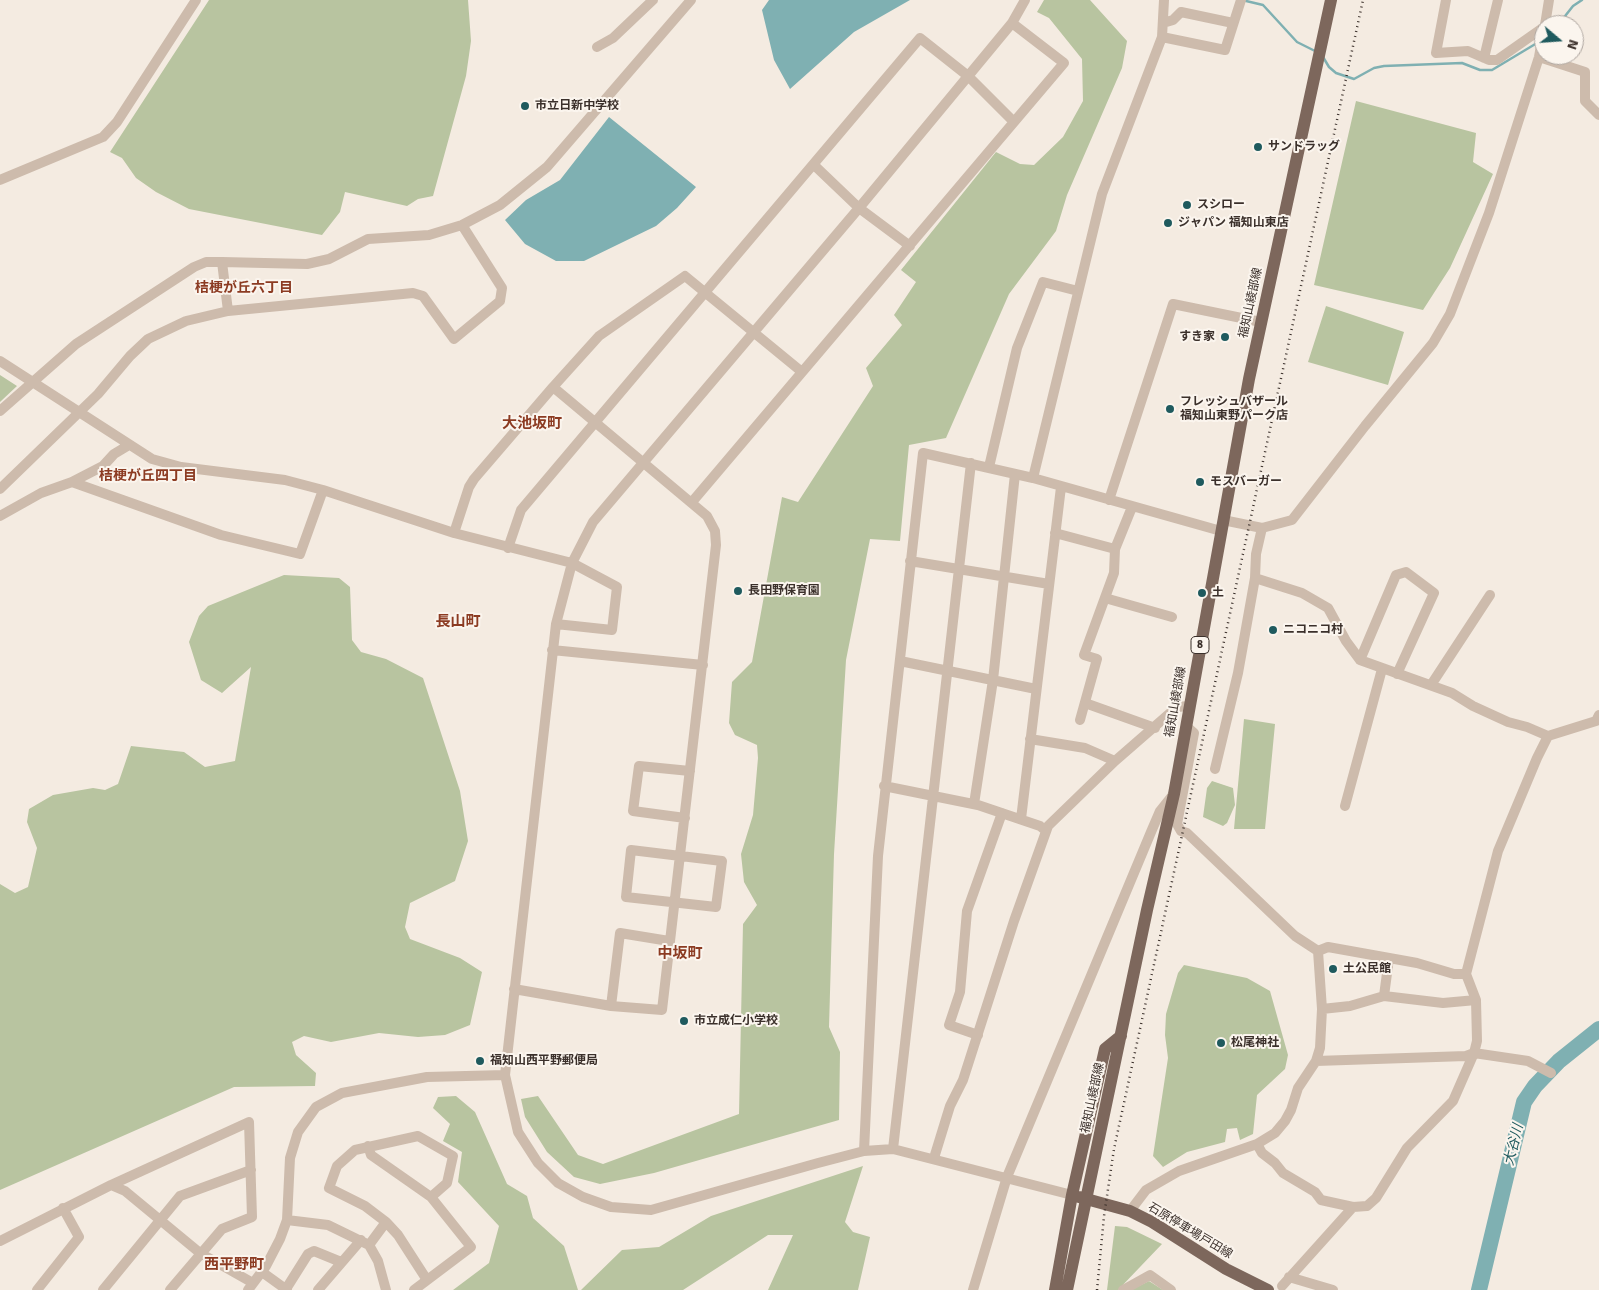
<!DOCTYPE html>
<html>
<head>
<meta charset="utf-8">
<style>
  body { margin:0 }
  #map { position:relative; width:1599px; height:1290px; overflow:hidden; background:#f4ebe1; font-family:Signika,sans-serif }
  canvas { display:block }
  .north { position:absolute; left:1534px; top:15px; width:50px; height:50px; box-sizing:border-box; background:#fbf5ee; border:1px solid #aea6a0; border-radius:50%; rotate:108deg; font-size:14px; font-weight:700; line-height:20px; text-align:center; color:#3b302b }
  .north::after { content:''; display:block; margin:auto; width:18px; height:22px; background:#1f5a5e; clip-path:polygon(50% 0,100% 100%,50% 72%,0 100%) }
</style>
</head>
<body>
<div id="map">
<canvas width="1599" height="1290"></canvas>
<div class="north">N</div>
</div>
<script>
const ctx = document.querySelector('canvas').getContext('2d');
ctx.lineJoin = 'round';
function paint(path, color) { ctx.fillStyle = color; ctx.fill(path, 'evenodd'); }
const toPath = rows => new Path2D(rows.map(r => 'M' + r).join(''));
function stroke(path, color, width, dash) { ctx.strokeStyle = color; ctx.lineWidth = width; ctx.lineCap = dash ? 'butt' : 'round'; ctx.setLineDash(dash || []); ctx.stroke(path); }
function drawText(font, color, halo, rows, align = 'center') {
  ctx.font = font + ' Signika,"Noto Sans JP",sans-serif'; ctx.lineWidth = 4; ctx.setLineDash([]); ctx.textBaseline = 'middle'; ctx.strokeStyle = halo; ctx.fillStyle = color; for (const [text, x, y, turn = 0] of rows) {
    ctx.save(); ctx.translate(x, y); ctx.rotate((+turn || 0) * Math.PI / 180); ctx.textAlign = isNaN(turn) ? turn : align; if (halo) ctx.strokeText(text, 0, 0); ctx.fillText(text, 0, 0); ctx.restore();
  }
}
paint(toPath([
  [209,0,468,0,471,41,466,76,433,196,418,199,407,206,345,192,340,212,322,235,189,209,156,192,136,178,122,158,110,152],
  [1044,0,1090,0,1127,41,1122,68,1067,195,1056,231,1009,294,946,438,909,445,900,541,870,539,846,660,834,854,829,1027,840,1052,839,1120,654,1173,600,1184,574,1177,547,1152,525,1117,521,1099,538,1096,578,1155,603,1164,739,1114,743,924,757,905,744,882,741,854,753,815,758,758,757,745,735,735,729,723,732,682,752,662,782,497,798,502,873,386,866,368,902,325,894,315,916,282,901,270,996,152,1020,164,1034,165,1063,137,1083,101,1082,59,1049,18,1037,12],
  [1356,101,1476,133,1473,162,1493,174,1450,268,1423,310,1314,285],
  [1326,306,1404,332,1388,385,1308,362],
  [0,375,17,386,0,402],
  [284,575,339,578,350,587,352,640,361,652,386,659,423,678,460,791,468,841,455,881,410,903,405,927,410,939,460,958,482,972,470,1025,445,1035,418,1037,379,1033,331,1042,304,1036,292,1042,296,1055,316,1073,315,1086,234,1087,0,1190,0,884,15,893,28,887,37,848,27,822,29,809,53,795,93,788,105,790,118,784,131,746,184,752,205,767,235,761,251,667,222,693,201,680,189,642,199,616,208,606],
  [1244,719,1275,724,1265,829,1234,829],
  [1212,781,1233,788,1235,805,1227,823,1223,826,1203,817,1207,788],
  [1184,965,1247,978,1270,991,1288,1055,1285,1069,1257,1095,1253,1134,1240,1140,1237,1128,1227,1129,1225,1142,1187,1152,1163,1167,1153,1156,1168,1058,1165,1035,1166,1014,1178,973],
  [456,1096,475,1112,507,1184,527,1196,533,1218,564,1246,578,1290,453,1290,489,1263,499,1226,458,1182,462,1152,443,1141,450,1124,433,1108,438,1097],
  [863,1166,845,1222,853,1232,870,1237,858,1290,768,1290,793,1235,768,1235,683,1290,581,1290,622,1250,659,1247,711,1216],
  [1115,1226,1127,1227,1162,1244,1118,1290,1107,1290],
  [1149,1281,1163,1290,1131,1290]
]), '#b8c4a0');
paint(toPath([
  [769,0,910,0,854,32,790,89,774,60,762,10],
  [609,117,696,187,677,208,656,226,584,261,556,261,525,244,505,220,526,200,560,180]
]), '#7fb0b2');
stroke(toPath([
  [1242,0,1263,5,1297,42,1315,51],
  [1558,25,1573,6,1582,0],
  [1323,57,1329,67,1336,73,1354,79,1374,68,1384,66,1462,63,1480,70,1492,70,1537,43]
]), '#7fb0b2', 2.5);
stroke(toPath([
  [1479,1290,1524,1102,1535,1086,1559,1061,1599,1029]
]), '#7fb0b2', 16);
stroke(toPath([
  [1025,0,1012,23,859,208,593,522,572,563,556,624,505,1075,518,1132,538,1163,558,1183,583,1197,611,1207,651,1210,818,1163,864,1151,893,1149,1072,1195],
  [1446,0,1436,53,1468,51,1489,60,1497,60,1544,27],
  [1163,23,1173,20,1181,12,1233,23],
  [1545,25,1549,0],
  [1162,37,1225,50,1241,0],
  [597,47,613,38,653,0],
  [1539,57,1585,72,1585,101,1599,115],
  [1484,58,1498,0],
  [814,165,859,208,910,246],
  [0,180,103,137,117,122,196,0],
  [222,262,228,311],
  [0,361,152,459,181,467,285,480,323,490,454,533,572,563,617,587,612,630,556,624],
  [0,411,76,344,194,267,206,262,222,262,307,264,329,259,368,239,429,235,462,225,500,205,547,167,691,0],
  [989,467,1017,348,1043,282,1078,291],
  [1033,478,1102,194,1162,37,1164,0],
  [72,482,221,535,300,554,323,490],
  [0,489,98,394,130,356,148,339,186,321,228,311,413,293,423,296,454,339,500,301,502,288,462,225],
  [1109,500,1173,304,1261,322],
  [692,502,1064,63,1012,23],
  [0,516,41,493,72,482,103,466,114,454,129,445],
  [1223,520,1262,528,1292,520,1365,426,1433,343,1450,314,1489,213,1539,57,1544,29],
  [1262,528,1256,554,1255,578,1302,593,1328,608,1346,641,1360,660,1452,693,1473,706,1508,722,1527,727,1548,736],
  [454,533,469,487,474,479,553,387,599,336,685,276,802,372],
  [1055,533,1115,549,1132,507],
  [508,548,521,510,920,38,968,76,1013,121],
  [910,561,1049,584],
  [1105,598,1172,617],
  [552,650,703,665],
  [1360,660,1396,575,1406,572,1434,593,1397,674],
  [900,661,1036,689],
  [1431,685,1490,595],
  [1085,703,1155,728],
  [1080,720,1097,659,1084,655,1114,573,1115,549],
  [1186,726,1194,733,1177,824,1181,831,1187,833,1295,936,1318,951],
  [1030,739,1085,748,1115,761],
  [1215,769,1238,673,1255,578],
  [884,786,978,805,1040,826,1046,831],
  [974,804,993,680,1015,474],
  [1345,806,1382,669],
  [685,818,633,811,639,766,690,771],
  [1021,819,1061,487],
  [631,850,722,861,716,907,626,897,631,850],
  [1318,951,1328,947,1417,963,1454,974,1466,974],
  [514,989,611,1006,662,1010,716,545,715,531,707,516,553,387],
  [1384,996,1443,1003,1476,1000],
  [611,1006,620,933,669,941],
  [1322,1009,1350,1006,1384,996,1389,958],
  [978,1035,949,1025,960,992,967,911,1002,813],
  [1316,1061,1466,1056,1474,1053,1528,1061,1551,1073],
  [1257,1144,1262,1153,1275,1163,1283,1173,1315,1192,1321,1200,1353,1207,1367,1206,1376,1198,1407,1148,1453,1101,1474,1053,1477,1041,1476,1000,1466,974,1498,851,1537,758,1548,736,1596,721,1599,715],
  [368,1146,371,1155,431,1197],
  [893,1149,971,463],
  [864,1151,878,856,923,453,1033,478,1221,531],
  [934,1158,950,1106,963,1080,1014,921,1048,826,1115,761,1177,707,1189,706],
  [111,1185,249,1122,252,1217,222,1229,170,1290],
  [1130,1211,1146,1190,1179,1171,1257,1144,1275,1133,1285,1121,1291,1110,1298,1088,1316,1061,1320,1048,1322,1009,1318,951],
  [287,1220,328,1225,369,1245,378,1261,386,1290],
  [386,1222,398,1235,427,1280],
  [0,1241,111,1185,125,1191,200,1253,253,1283],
  [369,1245,386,1222,365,1206,329,1188,337,1166,355,1150,418,1136,453,1156,447,1183,431,1197,471,1247,414,1290],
  [262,1272,287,1290],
  [1289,1277,1333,1290],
  [1282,1286,1353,1207],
  [286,1289,308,1254,314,1251,341,1262],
  [37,1290,79,1237,63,1208],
  [103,1290,180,1196,251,1170],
  [248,1290,266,1266,280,1239,287,1220,290,1158,298,1132,316,1107,342,1093,427,1077,505,1075],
  [318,1290,361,1240],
  [973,1290,1007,1177,1151,832,1160,811,1172,796],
  [1123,1290,1150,1275,1171,1290]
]), '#cdbbac', 10);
stroke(toPath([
  [1079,1197,1130,1211,1152,1222,1226,1269,1268,1290],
  [1055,1290,1072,1195,1105,1049,1121,1036],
  [1067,1290,1147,910,1174,794,1249,379,1331,0]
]), '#7d675c', 12);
stroke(toPath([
  [1097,1290,1104,1216,1114,1149,1363,0]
]), '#3b302b', 2.5, [1, 4]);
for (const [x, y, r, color] of [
  [525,106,5,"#1f5a5e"],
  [1258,147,5,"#1f5a5e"],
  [1187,205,5,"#1f5a5e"],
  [1168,223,5,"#1f5a5e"],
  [1225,337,5,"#1f5a5e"],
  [1170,409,5,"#1f5a5e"],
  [1200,482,5,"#1f5a5e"],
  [738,591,5,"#1f5a5e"],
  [1202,593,5,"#1f5a5e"],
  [1273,630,5,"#1f5a5e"],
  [1333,969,5,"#1f5a5e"],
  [684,1021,5,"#1f5a5e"],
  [1221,1043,5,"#1f5a5e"],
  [480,1061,5,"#1f5a5e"]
]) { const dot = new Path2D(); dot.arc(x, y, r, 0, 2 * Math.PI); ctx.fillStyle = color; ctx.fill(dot); stroke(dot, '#fbf5ee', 2); }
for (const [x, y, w] of [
  [1200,645,18]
]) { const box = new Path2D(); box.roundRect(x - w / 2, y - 8.5, w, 17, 4); ctx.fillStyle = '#fbf5ee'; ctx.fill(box); stroke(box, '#3b302b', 1); }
drawText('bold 11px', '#3b302b', null, [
  ["8",1200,645]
]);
drawText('bold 12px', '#3b302b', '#fbf5ee', [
  ["市立日新中学校",535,106],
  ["サンドラッグ",1268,147],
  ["スシロー",1197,205],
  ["ジャパン 福知山東店",1178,223],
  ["すき家",1215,337,"right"],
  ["フレッシュバザール",1180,402],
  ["福知山東野パーク店",1180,416],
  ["モスバーガー",1210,482],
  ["長田野保育園",748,591],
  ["土",1212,593],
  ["ニコニコ村",1283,630],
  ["土公民館",1343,969],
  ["市立成仁小学校",694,1021],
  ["松尾神社",1231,1043],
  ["福知山西平野郵便局",490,1061]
], 'left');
drawText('12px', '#3b302b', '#fbf5ee', [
  ["福知山綾部線",1251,303,-78],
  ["福知山綾部線",1176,702,-80],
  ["福知山綾部線",1093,1098,-78],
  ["石原停車場戸田線",1190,1231,31]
]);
drawText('bold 14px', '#8c3b22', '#fbf5ee', [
  ["桔梗が丘六丁目",244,288],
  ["桔梗が丘四丁目",148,476]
]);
drawText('italic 14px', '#1f5a5e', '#fbf5ee', [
  ["大谷川",1514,1145,-76]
]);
drawText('bold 15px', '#8c3b22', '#fbf5ee', [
  ["大池坂町",532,424],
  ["長山町",458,622],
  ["中坂町",680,954],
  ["西平野町",234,1265]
]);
</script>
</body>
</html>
